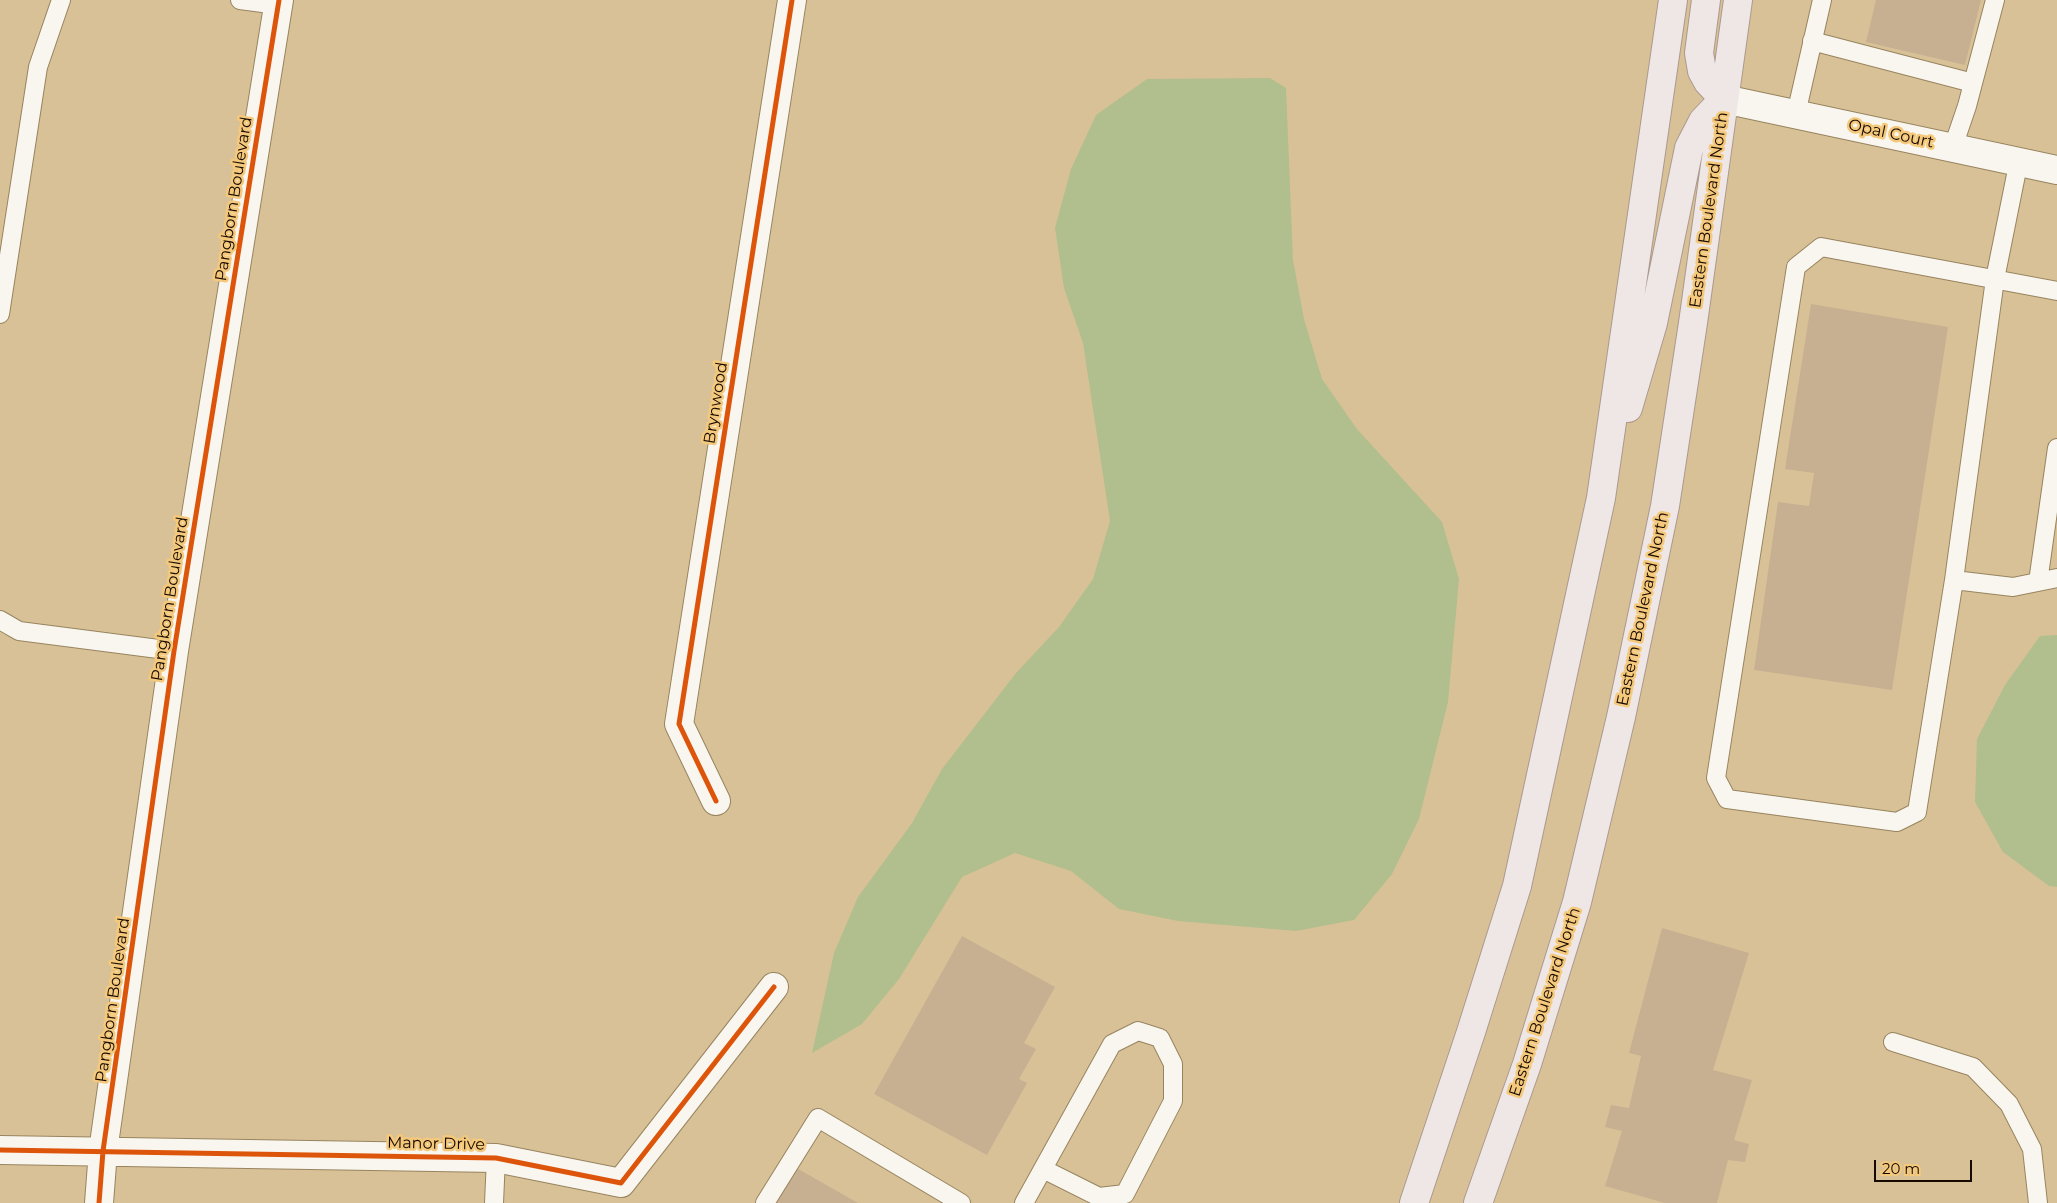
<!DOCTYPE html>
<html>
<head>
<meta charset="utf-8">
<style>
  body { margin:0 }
  #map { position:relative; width:2057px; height:1203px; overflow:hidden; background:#d9c197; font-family:Montserrat,sans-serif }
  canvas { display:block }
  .scale { position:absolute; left:1874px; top:1160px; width:98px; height:22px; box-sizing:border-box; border:2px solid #150900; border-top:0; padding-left:6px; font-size:15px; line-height:18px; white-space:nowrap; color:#150900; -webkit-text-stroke:4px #f5c97b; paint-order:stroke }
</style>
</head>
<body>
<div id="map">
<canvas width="2057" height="1203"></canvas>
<div class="scale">20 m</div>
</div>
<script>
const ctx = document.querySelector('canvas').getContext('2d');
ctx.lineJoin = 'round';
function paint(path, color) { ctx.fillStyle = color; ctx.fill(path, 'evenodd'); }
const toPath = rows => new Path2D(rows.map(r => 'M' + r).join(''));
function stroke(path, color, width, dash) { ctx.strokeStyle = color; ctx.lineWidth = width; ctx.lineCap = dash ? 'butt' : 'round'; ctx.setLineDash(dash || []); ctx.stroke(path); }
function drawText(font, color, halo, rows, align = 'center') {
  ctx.font = font + ' Montserrat,sans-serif'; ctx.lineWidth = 5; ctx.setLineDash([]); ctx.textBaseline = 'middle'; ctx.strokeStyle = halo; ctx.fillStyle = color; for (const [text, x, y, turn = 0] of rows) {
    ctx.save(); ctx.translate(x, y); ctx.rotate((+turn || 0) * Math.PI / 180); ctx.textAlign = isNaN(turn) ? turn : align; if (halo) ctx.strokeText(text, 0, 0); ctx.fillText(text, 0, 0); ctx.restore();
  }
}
paint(toPath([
  [1270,78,1286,88,1293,260,1304,319,1322,379,1357,429,1442,522,1459,579,1448,702,1419,819,1392,874,1354,920,1296,931,1178,921,1119,909,1071,871,1015,853,962,877,899,979,862,1024,812,1053,834,953,858,897,912,823,942,769,1016,673,1059,627,1093,579,1110,521,1083,343,1064,288,1055,228,1071,169,1096,115,1147,79],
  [2057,635,2057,887,2049,886,2003,852,1975,802,1977,739,2005,685,2040,636]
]), '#b0bf8d');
paint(toPath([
  [1876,0,1981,0,1965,65,1866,42],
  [1811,304,1948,327,1892,690,1754,670,1778,502,1809,506,1814,473,1785,469],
  [1662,928,1749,953,1713,1070,1752,1080,1734,1140,1749,1144,1745,1162,1728,1160,1717,1203,1665,1203,1605,1186,1622,1131,1605,1127,1611,1105,1629,1108,1641,1056,1629,1053],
  [962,936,1055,987,1024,1043,1036,1049,1019,1079,1027,1083,987,1155,874,1094],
  [793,1166,858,1203,773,1203]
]), '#c7af92');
const service = toPath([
  [240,0,278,5],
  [1812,41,1973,83],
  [1796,114,1822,0],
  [1953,147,1967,106,1995,0],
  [2057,291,1821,247,1796,267,1716,778,1727,799,1897,822,1917,812,1954,580,2013,587,2057,578],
  [0,314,38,67,61,0],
  [1954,580,1995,279,2019,160],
  [2038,582,2057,448],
  [0,620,19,631,174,651],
  [1893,1042,1973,1067,2009,1104,2032,1149,2038,1203],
  [494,1203,496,1158],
  [765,1203,818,1118,961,1203],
  [1024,1203,1112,1044,1138,1031,1160,1038,1173,1064,1173,1101,1125,1194,1099,1197,1043,1169]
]);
const minor = toPath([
  [1724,99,2057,170],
  [716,801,679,724,792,0],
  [0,1150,496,1158,621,1183,774,987],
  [99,1203,103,1151,174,651,279,0]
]);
const primary = toPath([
  [1706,0,1699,53,1702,71,1708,82,1724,99],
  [1628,408,1653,323,1689,148,1703,121,1724,99],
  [1414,1203,1471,1032,1517,886,1601,498,1673,0],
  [1478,1203,1527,1064,1577,902,1621,717,1665,506,1693,323,1738,0]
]);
stroke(service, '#97845f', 20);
stroke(minor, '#97845f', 30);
stroke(primary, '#ac998e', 30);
stroke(service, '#f9f6ef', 18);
stroke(minor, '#f9f6ef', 28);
stroke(primary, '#eee7e5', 28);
stroke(toPath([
  [716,801,679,724,792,0],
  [0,1150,496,1158,621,1183,774,987],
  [99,1203,103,1151,174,651,279,0]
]), '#dd550b', 5);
drawText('16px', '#150900', '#f5c97b', [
  ["Opal Court",1891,134,12],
  ["Pangborn Boulevard",234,199,-81],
  ["Eastern Boulevard North",1709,210,-82],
  ["Brynwood",716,403,-81],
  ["Pangborn Boulevard",170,599,-81],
  ["Eastern Boulevard North",1643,609,-78],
  ["Pangborn Boulevard",113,1000,-82],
  ["Eastern Boulevard North",1545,1002,-72],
  ["Manor Drive",436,1144,1]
]);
</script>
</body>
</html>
